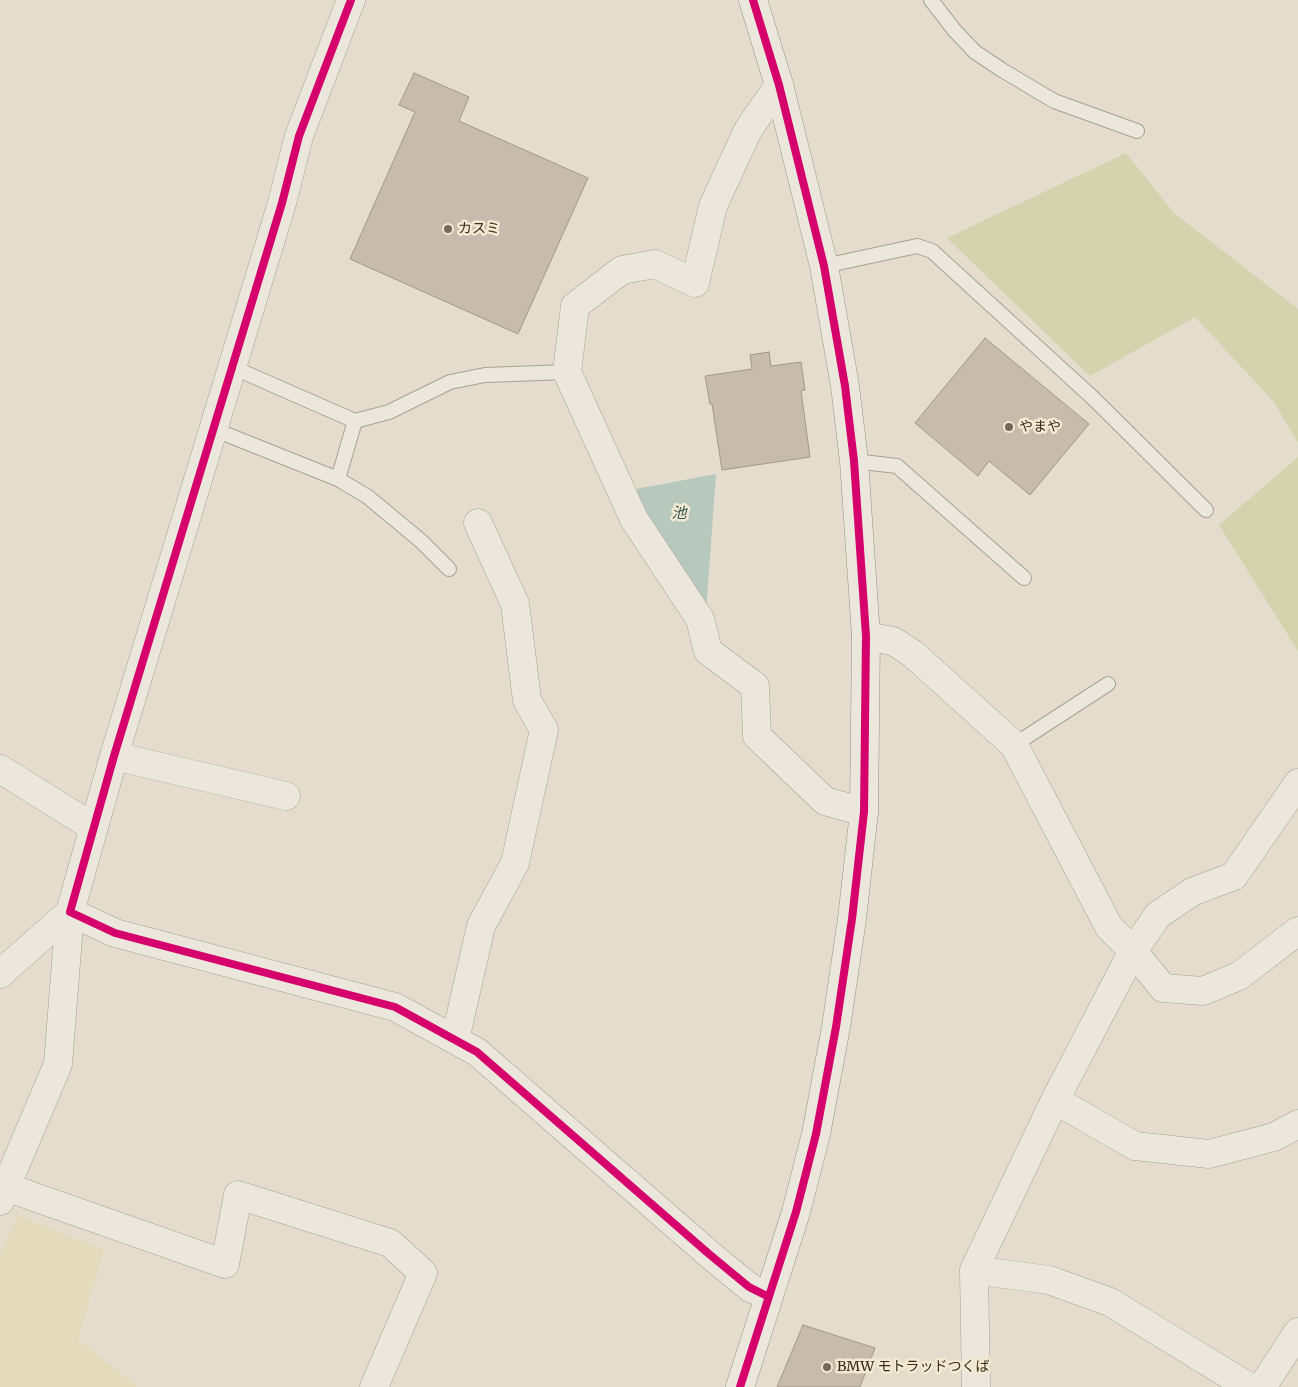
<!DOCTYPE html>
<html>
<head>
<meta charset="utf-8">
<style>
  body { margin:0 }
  canvas { display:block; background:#e4dccc }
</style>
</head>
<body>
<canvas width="1298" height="1387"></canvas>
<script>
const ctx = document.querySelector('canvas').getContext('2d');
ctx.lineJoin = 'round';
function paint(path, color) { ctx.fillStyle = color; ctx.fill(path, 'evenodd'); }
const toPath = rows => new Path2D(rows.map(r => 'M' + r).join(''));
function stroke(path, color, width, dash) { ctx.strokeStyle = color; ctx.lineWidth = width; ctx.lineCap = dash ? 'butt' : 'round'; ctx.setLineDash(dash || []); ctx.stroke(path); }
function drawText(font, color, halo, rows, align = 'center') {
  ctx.font = font + ' Merriweather,"Noto Sans JP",serif'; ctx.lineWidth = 5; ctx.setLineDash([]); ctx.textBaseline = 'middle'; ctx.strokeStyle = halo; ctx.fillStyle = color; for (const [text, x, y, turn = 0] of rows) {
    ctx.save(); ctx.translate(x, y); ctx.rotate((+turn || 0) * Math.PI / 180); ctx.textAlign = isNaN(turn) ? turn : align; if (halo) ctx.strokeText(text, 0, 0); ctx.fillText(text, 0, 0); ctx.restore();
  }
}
paint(toPath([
  [17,1215,104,1250,78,1339,138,1387,0,1387,0,1256]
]), '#e3dbbc');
paint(toPath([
  [1126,153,1174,213,1298,309,1298,443,1274,402,1195,317,1090,376,947,238],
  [1298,457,1298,651,1219,525]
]), '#d4d3ae');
paint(toPath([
  [716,474,706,613,642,516,636,489]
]), '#b7c8be');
const building = toPath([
  [414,73,469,97,459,121,588,178,518,334,350,259,415,112,399,105,414,73],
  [985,338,1089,424,1030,495,989,461,978,476,915,423,985,338],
  [769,352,771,366,801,362,805,390,801,391,810,457,722,470,712,404,710,404,705,376,752,369,750,355,769,352],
  [803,1325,875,1348,860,1387,777,1387,803,1325]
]);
paint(building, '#c8baad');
stroke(building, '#a4988b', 1);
const lane = toPath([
  [931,0,955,31,975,52,1002,70,1054,101,1137,131],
  [824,266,917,246,932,251,1093,398,1206,510],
  [232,367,355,421,389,412,450,382,485,375,567,372],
  [213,429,338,479,368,497,421,541,449,569],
  [854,461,897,466,1024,578],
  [338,479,355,421],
  [1014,745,1108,684]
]);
const street = toPath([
  [351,0,299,136,282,203,114,756,70,912,115,933,395,1007,477,1052,709,1254,749,1287,767,1296],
  [779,85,748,130,713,206,695,283,655,264,622,270,575,306,567,372,634,519,700,619,708,651,755,686,757,736,825,801,864,812],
  [866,636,893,641,913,654,1014,745,1109,927,1133,951,1055,1100,974,1270,976,1387],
  [114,756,286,796],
  [0,769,93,827],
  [1298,783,1234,876,1192,892,1158,915,1133,951,1163,988,1203,991,1239,976,1298,931],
  [0,974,70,912,58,1064,0,1201],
  [455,1040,481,926,515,863,544,730,527,700,515,604,478,523],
  [1055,1100,1135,1146,1209,1154,1274,1137,1298,1124],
  [6,1187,225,1264,238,1195,390,1243,423,1273,374,1387],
  [974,1270,1049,1280,1110,1302,1249,1387],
  [1262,1387,1298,1332]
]);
const secondary = toPath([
  [740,1387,796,1212,816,1134,836,1027,852,919,864,812,866,636,854,461,845,386,824,266,779,85,753,0]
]);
stroke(lane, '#a9a195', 16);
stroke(street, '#a9a195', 29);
stroke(secondary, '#999185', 29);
stroke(lane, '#ece7dd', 14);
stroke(street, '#ece7dd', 28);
stroke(secondary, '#ece7dd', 28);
stroke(toPath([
  [351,0,299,136,282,203,114,756,70,912,115,933,395,1007,477,1052,709,1254,749,1287,767,1296],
  [740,1387,796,1212,816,1134,836,1027,852,919,864,812,866,636,854,461,845,386,824,266,779,85,753,0]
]), '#d6006c', 8);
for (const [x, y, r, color] of [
  [448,229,5,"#74685a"],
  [1009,427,5,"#74685a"],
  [827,1367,5,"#74685a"]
]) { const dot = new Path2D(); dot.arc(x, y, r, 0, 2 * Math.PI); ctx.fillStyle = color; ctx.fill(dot); stroke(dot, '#f5ead1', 2); }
drawText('14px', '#372a1d', '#f5ead1', [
  ["カスミ",458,229],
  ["やまや",1019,427],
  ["BMW モトラッドつくば",837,1367]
], 'left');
drawText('italic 15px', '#2d5754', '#f5ead1', [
  ["池",679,514]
]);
</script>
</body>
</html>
